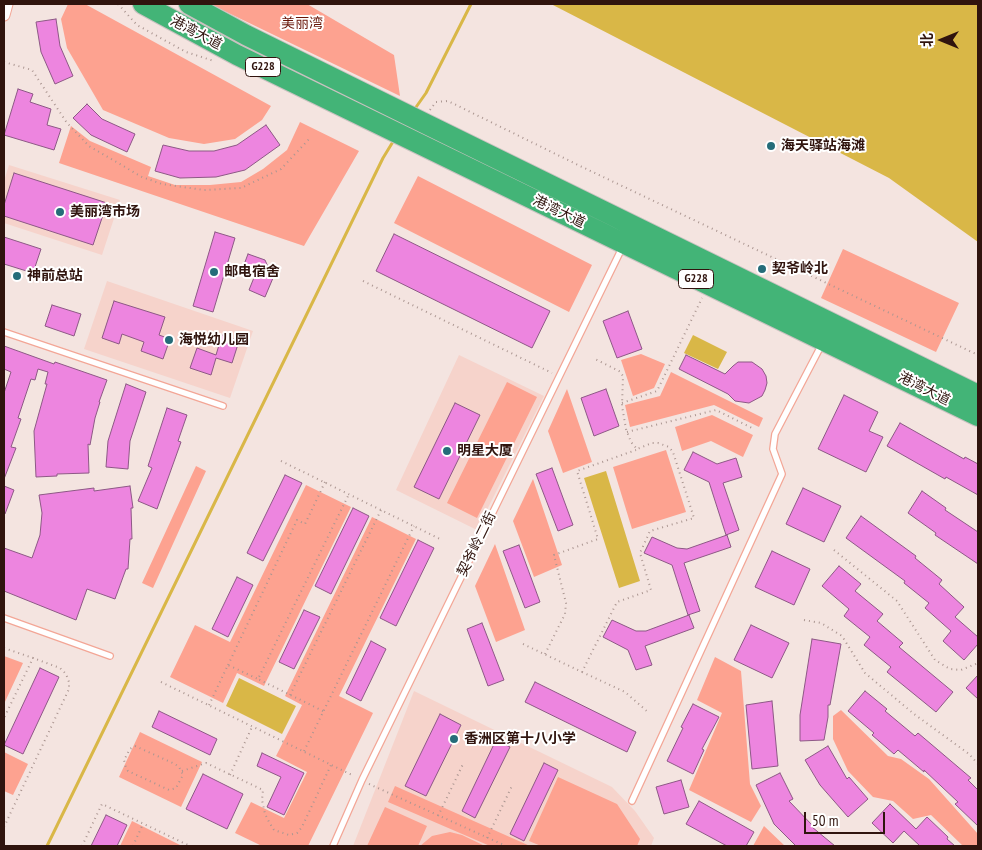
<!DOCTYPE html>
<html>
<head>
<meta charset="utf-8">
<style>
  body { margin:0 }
  #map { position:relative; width:982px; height:850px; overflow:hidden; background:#f4e4e0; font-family:"PT Sans Narrow","Noto Sans SC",sans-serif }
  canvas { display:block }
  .frame { position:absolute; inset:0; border:5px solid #30140e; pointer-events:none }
  .north { position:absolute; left:917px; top:15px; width:50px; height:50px; -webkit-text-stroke:4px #fff; paint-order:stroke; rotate:270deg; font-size:14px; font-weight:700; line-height:20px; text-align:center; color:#30140e }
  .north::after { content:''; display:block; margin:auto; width:18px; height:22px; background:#30140e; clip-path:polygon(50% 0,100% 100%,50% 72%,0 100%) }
  .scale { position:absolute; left:804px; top:812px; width:81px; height:22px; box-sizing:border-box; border:2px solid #30140e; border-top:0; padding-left:6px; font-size:15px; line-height:18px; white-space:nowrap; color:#30140e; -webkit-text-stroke:4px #fff; paint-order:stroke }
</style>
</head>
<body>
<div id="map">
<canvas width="982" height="850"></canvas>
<div class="frame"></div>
<div class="north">北</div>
<div class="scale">50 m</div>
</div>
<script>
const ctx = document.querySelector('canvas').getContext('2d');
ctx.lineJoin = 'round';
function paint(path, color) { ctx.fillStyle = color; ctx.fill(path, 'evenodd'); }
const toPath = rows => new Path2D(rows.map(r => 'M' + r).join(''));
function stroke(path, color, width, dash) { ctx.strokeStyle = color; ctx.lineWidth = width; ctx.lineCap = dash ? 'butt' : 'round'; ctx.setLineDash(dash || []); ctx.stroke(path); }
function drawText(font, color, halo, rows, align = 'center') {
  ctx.font = font + ' "PT Sans Narrow","Noto Sans SC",sans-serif'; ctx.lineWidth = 4; ctx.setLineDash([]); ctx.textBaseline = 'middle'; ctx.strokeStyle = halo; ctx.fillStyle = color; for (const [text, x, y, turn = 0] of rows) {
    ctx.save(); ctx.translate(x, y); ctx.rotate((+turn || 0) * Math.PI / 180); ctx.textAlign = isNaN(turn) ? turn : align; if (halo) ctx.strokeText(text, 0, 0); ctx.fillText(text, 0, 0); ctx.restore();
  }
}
paint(toPath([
  [9,165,120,200,102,255,4,223,4,181],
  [107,281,253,331,230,398,84,349],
  [459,355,544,396,477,530,396,490],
  [414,691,612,787,635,811,654,838,651,846,353,846]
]), '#f6d3cb');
paint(toPath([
  [68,4,85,4,271,106,262,120,235,139,204,144,169,138,103,110,67,48,61,19],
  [210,4,307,4,394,55,400,96],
  [300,122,359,151,304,246,59,163,71,126,90,141,151,167,148,176,175,185,210,185,241,182,263,169,287,150],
  [418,176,592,265,569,312,394,223],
  [843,249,959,303,936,352,821,298],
  [641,354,665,364,654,388,633,396,621,360],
  [671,372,763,418,759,427,714,405,630,427,625,405,660,396],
  [507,382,537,397,477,518,447,503],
  [567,389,592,462,563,473,548,431],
  [712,415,753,435,743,457,711,441,682,451,675,427],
  [666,450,686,512,632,529,613,467],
  [196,466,206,471,153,588,142,583],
  [533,479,562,565,534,577,513,521],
  [306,485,351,507,264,686,237,673,223,703,170,677,195,625,230,642],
  [372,517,416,539,339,696,373,713,308,846,262,846,235,833,251,802,284,818,307,772,276,756,302,705,285,696],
  [495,544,525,630,496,642,475,586],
  [4,656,23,663,4,704],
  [715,657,741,671,750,784,761,806,751,822,689,790,722,713,697,700],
  [841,710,888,756,901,759,929,779,978,834,978,846,963,846,931,815,913,819,893,801,873,797,848,771,833,739,833,716],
  [140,732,202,762,181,807,119,777],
  [4,752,28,764,13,795,4,791],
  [558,777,617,804,640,839,637,846,541,846,529,841],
  [395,786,530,846,490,846,388,802],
  [385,807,427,826,418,846,367,846],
  [132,821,182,846,120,846],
  [764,826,785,846,753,846],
  [450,832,462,835,485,846,420,846,432,836]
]), '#fda290');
paint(toPath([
  [551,4,978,4,978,242,889,178],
  [693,335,727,352,718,369,684,353],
  [606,471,640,581,619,588,584,478],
  [239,678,296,706,282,734,226,706]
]), '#d9b747');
stroke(toPath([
  [414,110,426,93,471,4],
  [47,846,383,158,394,140]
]), '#d9b747', 3);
const building = toPath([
  [56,19,60,46,73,76,55,84,41,52,36,22,56,19],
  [18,89,33,94,30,102,51,109,47,125,61,129,54,150,4,135,18,89],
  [87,104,102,119,135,134,127,152,91,135,73,118,87,104],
  [266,125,280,145,245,170,216,177,180,178,155,171,163,145,189,151,214,151,237,145,266,125],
  [14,173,107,203,93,245,4,216,4,205,14,173],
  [215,232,235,238,213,312,193,306,215,232],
  [394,234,550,311,532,348,376,271,394,234],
  [4,237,41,249,33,273,4,264,4,237],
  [248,254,265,260,273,278,265,297,249,290,255,275,242,270,248,254],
  [114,301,165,317,159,335,170,339,163,359,141,351,144,342,122,334,119,344,102,338,114,301],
  [52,305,81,314,74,336,45,326,52,305],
  [628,311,642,349,617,358,603,321,628,311],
  [222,335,239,341,232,363,216,358,211,375,190,368,197,348,216,355,222,335],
  [4,346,54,364,55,362,107,380,99,402,100,402,95,418,90,445,88,444,89,473,57,474,57,476,36,477,34,431,47,384,45,384,48,372,38,369,35,380,31,379,18,418,21,419,11,447,16,448,4,479,4,393,11,372,4,369,4,346],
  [686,355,725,374,733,366,738,362,752,362,762,369,766,376,767,383,765,390,762,396,749,403,735,401,728,394,679,369,686,355],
  [126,384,146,392,130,441,128,469,106,467,108,441,126,384],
  [606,389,619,426,594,436,581,398,606,389],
  [844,395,878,412,869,431,883,437,866,472,818,449,844,395],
  [455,403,480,415,439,499,414,487,455,403],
  [167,408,187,415,178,441,181,442,157,509,138,501,152,468,148,466,167,408],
  [900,423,964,459,965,457,978,464,978,495,946,477,945,479,887,446,900,423],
  [693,452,717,464,736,458,742,477,723,483,739,530,726,535,709,482,684,470,693,452],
  [552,468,573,525,558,531,536,474,552,468],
  [285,475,302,483,263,561,247,553,285,475],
  [4,486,14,490,5,514,4,513,4,486],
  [130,486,133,508,131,508,132,539,130,539,128,569,126,569,115,599,87,589,76,620,4,591,4,548,32,558,40,535,42,513,39,495,94,488,94,491,130,486],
  [803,488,841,506,824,542,786,524,803,488],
  [922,491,946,508,945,510,978,532,978,564,935,535,936,533,908,513,922,491],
  [353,508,369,516,331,594,315,586,353,508],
  [861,516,916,556,915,558,942,580,939,584,964,607,955,617,978,637,978,644,964,660,943,641,951,631,925,608,929,603,904,583,905,581,846,538,861,516],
  [727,535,731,547,684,563,700,611,688,615,672,565,644,553,652,537,677,548,687,549,727,535],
  [418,540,434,548,396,626,380,618,418,540],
  [519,545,540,602,525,608,503,551,519,545],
  [772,551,810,569,794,605,755,587,772,551],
  [839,566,861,584,855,591,883,614,877,621,903,643,899,647,953,692,936,712,887,672,891,667,864,645,870,637,844,616,849,609,822,586,839,566],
  [237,577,253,585,228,637,212,629,237,577],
  [304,610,320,617,294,669,279,662,304,610],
  [689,615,694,628,645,646,652,665,636,670,628,650,603,637,612,620,636,631,646,631,689,615],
  [482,623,504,680,488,686,467,629,482,623],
  [751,625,789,643,772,678,734,660,751,625],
  [812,639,841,644,830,705,828,705,828,717,824,740,800,741,800,715,812,639],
  [371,641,386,649,361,701,346,693,371,641],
  [40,668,59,677,23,754,4,745,40,668],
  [978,675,978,699,966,688,978,675],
  [535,682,636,732,627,752,525,702,535,682],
  [865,691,887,709,885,711,915,736,918,733,971,778,968,780,978,790,978,826,955,804,958,802,924,770,924,772,898,750,894,754,872,735,874,733,848,711,865,691],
  [772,701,778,766,752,769,746,705,772,701],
  [693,704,719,717,702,749,704,750,693,774,667,761,683,728,681,727,693,704],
  [159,711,217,739,210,755,152,727,159,711],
  [440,714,461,725,426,796,405,786,440,714],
  [496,740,510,747,475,818,462,811,496,740],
  [828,746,847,779,849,777,868,799,848,817,820,785,805,760,828,746],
  [262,753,304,773,284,815,267,807,281,777,257,766,262,753],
  [544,763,558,770,524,841,510,834,544,763],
  [780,773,793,799,789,801,813,826,812,827,835,846,796,846,774,824,756,785,780,773],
  [203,774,243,794,227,829,186,809,203,774],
  [681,780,689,807,664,814,656,787,681,780],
  [699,801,754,832,746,846,727,846,686,824,699,801],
  [890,804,916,829,927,817,948,837,947,839,955,846,920,846,904,831,893,843,872,823,890,804],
  [106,815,127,825,117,846,91,846,106,815]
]);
paint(building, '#ed85df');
stroke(building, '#8d5885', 1);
const service = toPath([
  [4,332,223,406],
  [4,618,110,656],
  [632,801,782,474,773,449,775,434,822,344],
  [333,846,362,780,623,246]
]);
const minor = toPath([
  [4,15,7,4]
]);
const trunk = toPath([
  [143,4,237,55,978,416],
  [189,4,246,35,424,123,978,395]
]);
stroke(service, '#f3a696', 8);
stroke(minor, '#f3a696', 13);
stroke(trunk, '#c9c2c0', 22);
stroke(toPath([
  [118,4,137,25,186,52,214,61],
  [4,62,32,70,67,123,89,146,142,177,162,184,204,190,241,188,281,169,311,137],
  [430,110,436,102,448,101,578,165,978,355],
  [363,281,552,373],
  [622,403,657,391,702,298],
  [627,432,716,410,754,429],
  [281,461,440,539],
  [834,550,897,601,935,660,950,669,961,670,978,663],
  [804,620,821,623,842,636,865,673,914,714,969,754,978,764],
  [523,644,582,672,617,602,651,590,640,553,650,531,694,518,673,452,669,447,658,443,652,443,637,449,631,442,626,429,622,406,623,376,619,371,593,358],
  [4,648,33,658,4,718],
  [545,654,565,614,566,603,554,555,598,539,577,471,636,450],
  [228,665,297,520,305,524,325,482],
  [582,672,625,692,649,713],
  [161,682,354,776],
  [290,695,381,510],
  [209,705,228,665,258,679],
  [323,711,258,679,349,494],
  [135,746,175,764,179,767,183,775,176,788,169,790,128,771,126,768,124,760,130,749,135,746],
  [304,751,414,526],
  [182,771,206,763,263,790,262,800,265,814,269,822,274,830,289,835,297,833,302,827,331,765],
  [230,775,252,727],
  [369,784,506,846],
  [438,816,464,762],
  [4,827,69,689,69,682,66,674,60,668,33,658],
  [487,838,512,786],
  [82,846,102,804,190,846],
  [133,846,143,824]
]), '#ab9691', 2, [1, 4]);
stroke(service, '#fff', 5.5);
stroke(minor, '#fff', 11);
stroke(trunk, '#43b477', 20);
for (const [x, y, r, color] of [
  [771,146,5,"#256c79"],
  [60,212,5,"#256c79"],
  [762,269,5,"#256c79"],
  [214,272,5,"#256c79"],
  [17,276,5,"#256c79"],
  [169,340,5,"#256c79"],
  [447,451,5,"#256c79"],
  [454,739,5,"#256c79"]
]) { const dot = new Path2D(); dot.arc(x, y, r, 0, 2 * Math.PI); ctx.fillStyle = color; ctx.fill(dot); stroke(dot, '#fff', 2); }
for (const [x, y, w] of [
  [263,67,35],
  [696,279,35]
]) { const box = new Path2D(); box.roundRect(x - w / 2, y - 9.5, w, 19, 4); ctx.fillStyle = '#fff'; ctx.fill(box); stroke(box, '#30140e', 1); }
drawText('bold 12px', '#30140e', null, [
  ["G228",263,67],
  ["G228",696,279]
]);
drawText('14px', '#671406', '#fff', [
  ["美丽湾",302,24]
]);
drawText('14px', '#30140e', '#fff', [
  ["港湾大道",196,33,28],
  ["港湾大道",559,212,26],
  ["港湾大道",924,389,27],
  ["契爷岭二街",477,544,-64]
]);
drawText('bold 14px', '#30140e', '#fff', [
  ["海天驿站海滩",781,146],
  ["美丽湾市场",70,212],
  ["契爷岭北",772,269],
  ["邮电宿舍",224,272],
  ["神前总站",27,276],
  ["海悦幼儿园",179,340],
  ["明星大厦",457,451],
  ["香洲区第十八小学",464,739]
], 'left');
</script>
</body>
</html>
